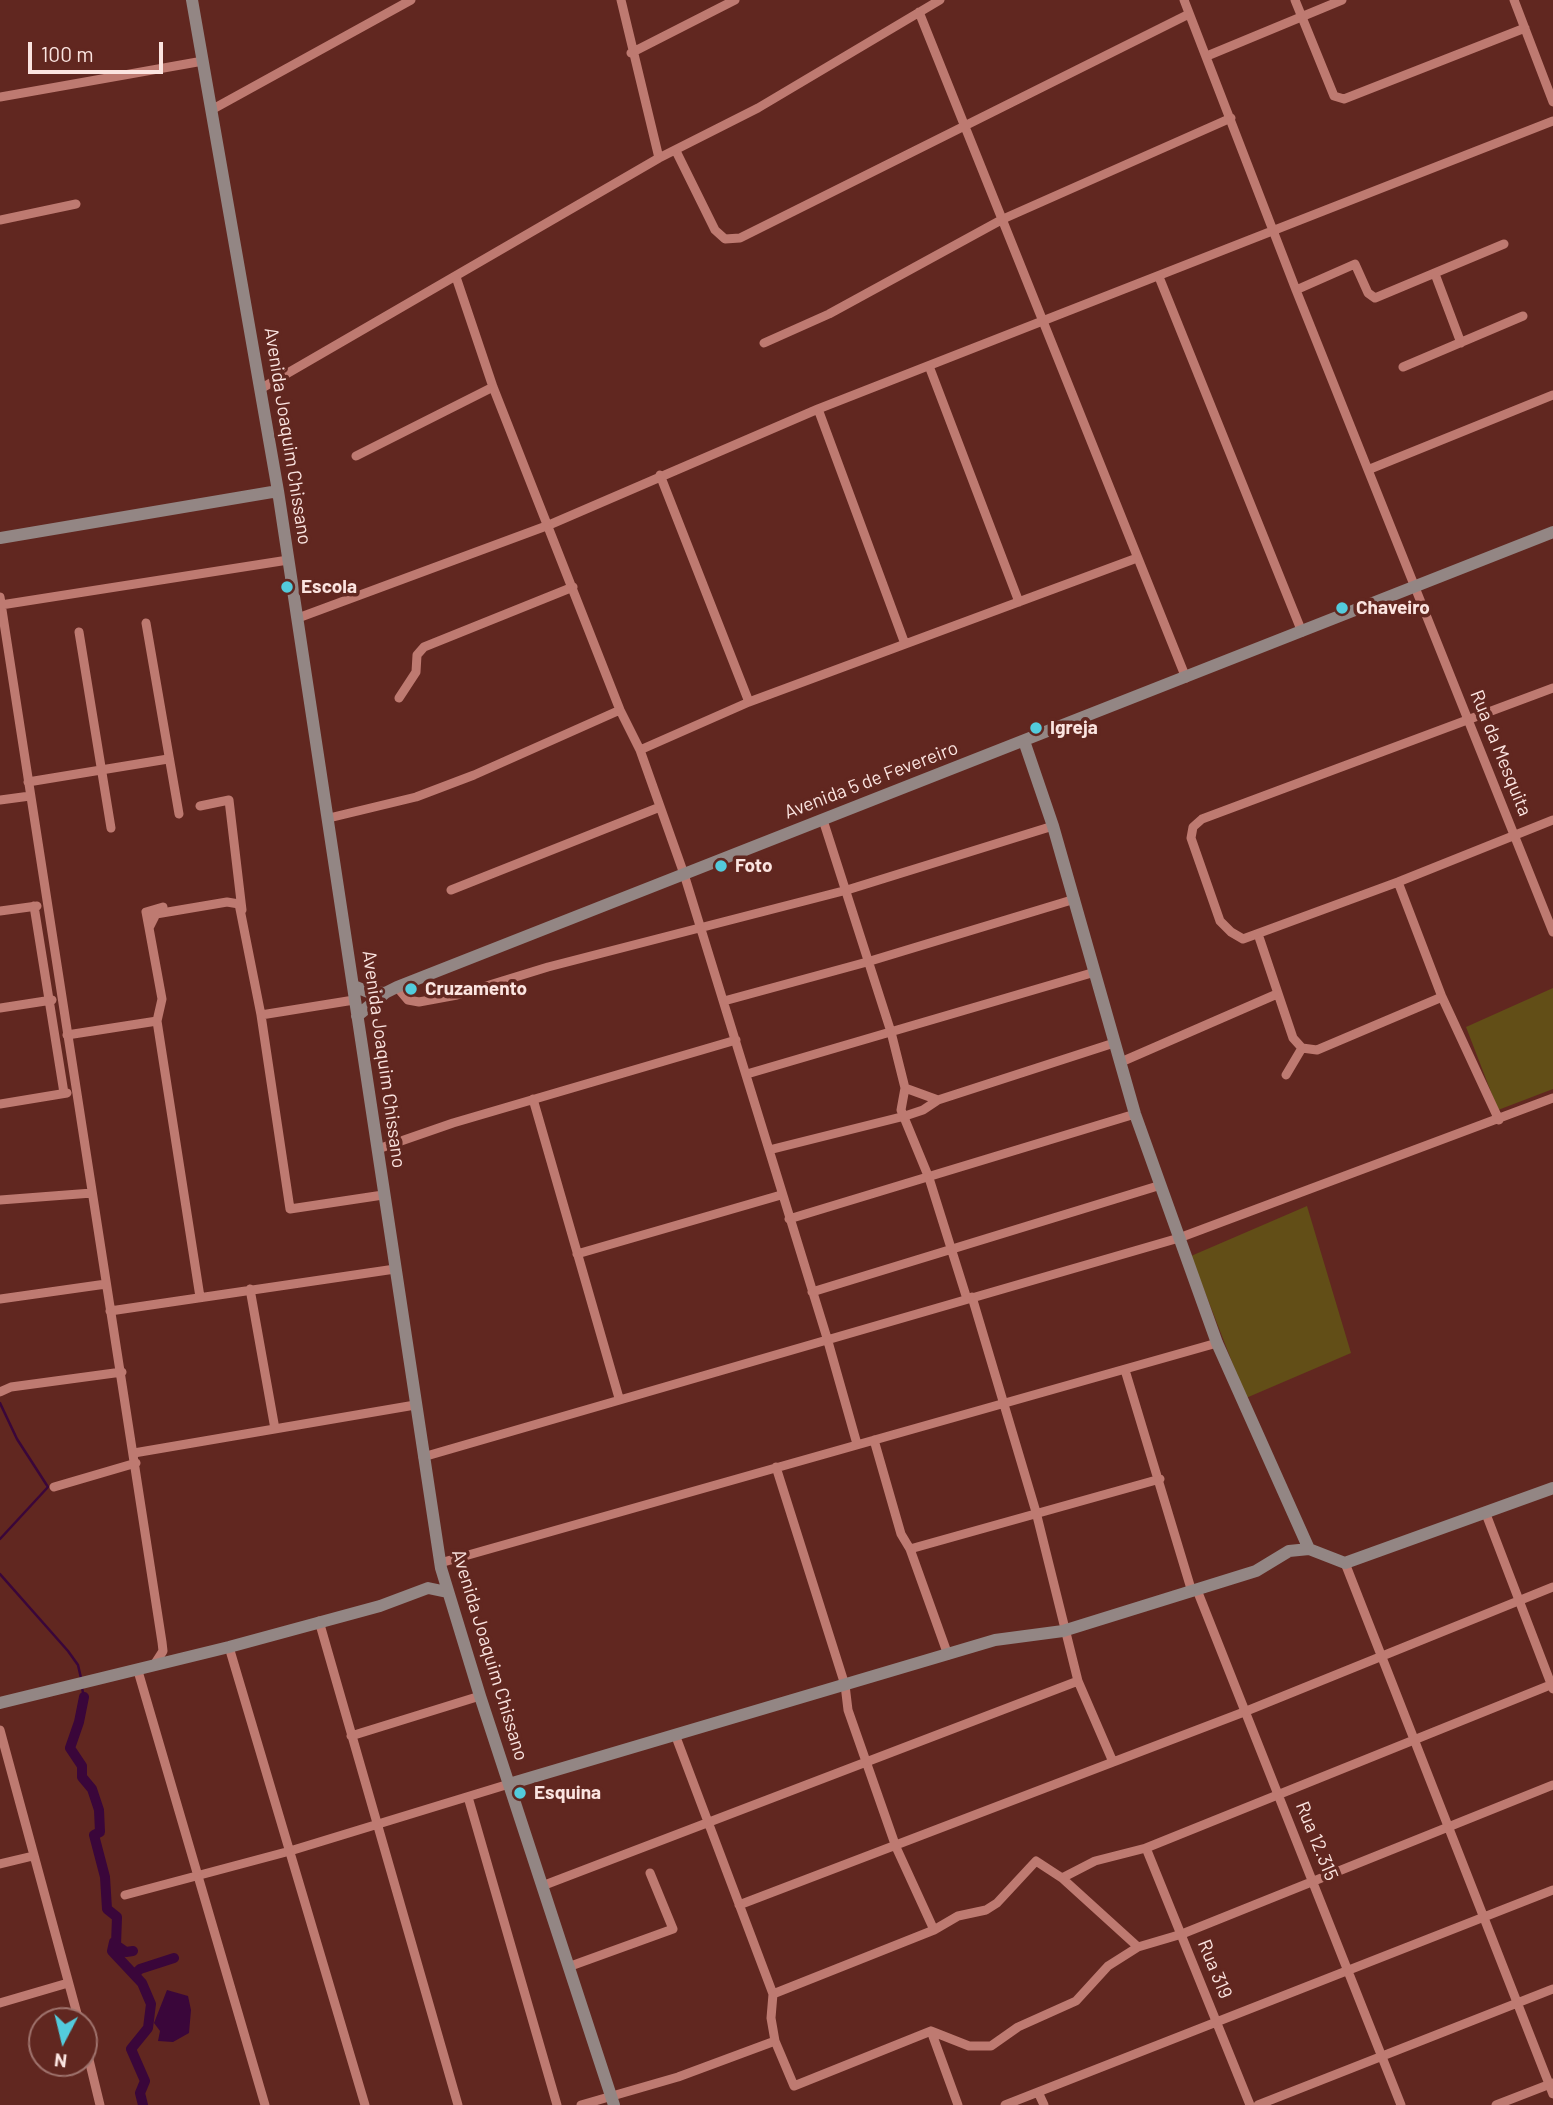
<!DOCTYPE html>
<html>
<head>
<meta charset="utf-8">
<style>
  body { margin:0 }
  #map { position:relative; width:1553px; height:2105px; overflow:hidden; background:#612720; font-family:Barlow,sans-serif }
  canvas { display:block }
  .north { position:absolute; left:28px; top:2007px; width:70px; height:70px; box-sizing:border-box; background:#612720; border:2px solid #9f736d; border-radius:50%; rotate:187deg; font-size:19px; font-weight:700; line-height:28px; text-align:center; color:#fbe4e0 }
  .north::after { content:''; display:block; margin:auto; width:24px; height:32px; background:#53cbdc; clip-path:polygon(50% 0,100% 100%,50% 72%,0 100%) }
  .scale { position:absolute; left:28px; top:42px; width:135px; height:32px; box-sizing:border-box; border:4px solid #fbe4e0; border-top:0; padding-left:9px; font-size:21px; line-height:24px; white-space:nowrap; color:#fbe4e0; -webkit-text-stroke:5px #612720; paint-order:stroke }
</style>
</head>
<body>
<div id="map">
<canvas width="1553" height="2105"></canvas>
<div class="north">N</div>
<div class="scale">100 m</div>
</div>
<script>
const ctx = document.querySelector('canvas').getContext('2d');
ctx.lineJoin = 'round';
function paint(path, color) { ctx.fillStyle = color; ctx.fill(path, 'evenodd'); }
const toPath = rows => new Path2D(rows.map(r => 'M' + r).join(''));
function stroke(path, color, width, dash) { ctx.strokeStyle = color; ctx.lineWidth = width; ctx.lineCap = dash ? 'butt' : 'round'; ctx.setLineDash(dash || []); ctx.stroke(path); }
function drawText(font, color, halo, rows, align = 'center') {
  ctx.font = font + ' Barlow,sans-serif'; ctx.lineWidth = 7; ctx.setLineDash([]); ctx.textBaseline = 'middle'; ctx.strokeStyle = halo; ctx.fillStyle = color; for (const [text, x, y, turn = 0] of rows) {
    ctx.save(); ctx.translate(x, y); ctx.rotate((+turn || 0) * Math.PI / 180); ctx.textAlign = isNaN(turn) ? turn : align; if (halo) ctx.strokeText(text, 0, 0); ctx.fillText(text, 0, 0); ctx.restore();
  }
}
paint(toPath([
  [1553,988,1553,1089,1498,1110,1466,1027],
  [1307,1206,1351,1353,1246,1398,1191,1256]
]), '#624e17');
paint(toPath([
  [167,1990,188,1996,191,2010,189,2033,173,2042,158,2041,160,2031,154,2023]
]), '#3a063a');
stroke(toPath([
  [0,1403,17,1439,48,1487,0,1539],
  [0,1574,68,1651,78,1665,81,1678],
  [82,1688,84,1697]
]), '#3a063a', 2.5);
stroke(toPath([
  [84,1697,79,1722,70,1748,82,1766,82,1777,92,1789,99,1810,100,1832,94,1835,105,1877,107,1909,117,1917,116,1945,126,1952,133,1951],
  [114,1942,112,1951,142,1983,151,2004,148,2028,131,2049,145,2081,140,2093,143,2105],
  [135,1974,140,1969,174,1958]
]), '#3a063a', 10);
stroke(toPath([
  [621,0,659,158],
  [1184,0,1296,290,1553,932],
  [1295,0,1334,96,1344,99,1525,28],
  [1514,0,1553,102],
  [919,12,1186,678],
  [631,53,735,0],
  [1207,56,1342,0],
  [0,97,203,61],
  [213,109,411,0],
  [676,151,715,230,725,239,740,238,1189,14],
  [0,220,76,204],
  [1435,274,1461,343],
  [456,277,493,387,620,710,640,750,684,874,827,1338,857,1444],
  [1159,277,1302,632],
  [1296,290,1355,264,1368,293,1375,298,1504,244],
  [764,343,829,314,1003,219,1231,118],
  [929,366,1019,602],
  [1403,367,1523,316],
  [262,388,659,158,758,108,940,0],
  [818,409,905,644],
  [356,456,493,387],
  [1370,469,1553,395],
  [660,475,749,702],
  [0,597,162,1642,163,1651,154,1665],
  [1,605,288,560],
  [298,618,549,525,818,409,1553,121],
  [146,623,179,814],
  [79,632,111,828],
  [1553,688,1202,819,1193,827,1191,838,1220,921,1231,932,1243,939,1398,882,1553,820],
  [399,698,416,672,417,655,424,647,573,587],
  [640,750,749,702,1137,558],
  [28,782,168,759],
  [0,800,30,796],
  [200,806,229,800,242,910],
  [329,818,416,797,474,775,620,710],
  [823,820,891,1032,905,1088,938,1100],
  [1398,882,1442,997,1499,1120],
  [451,890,660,807],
  [34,906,64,1093],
  [0,911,37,906],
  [149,928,146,912,163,907],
  [1258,934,1293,1038,1302,1048,1317,1050,1442,997],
  [397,987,408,1000,419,1002,457,995,548,967,847,890,1053,826],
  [724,1001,867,962,1075,899],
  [0,1008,52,1000],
  [261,1015,354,1000],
  [67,1035,157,1021],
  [1121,1062,1277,994],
  [747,1074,1095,972],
  [1286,1075,1302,1048],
  [905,1088,901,1110,929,1178,967,1299],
  [533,1099,619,1398],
  [0,1104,67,1093],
  [378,1149,453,1123,736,1040],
  [769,1150,905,1116,923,1110,938,1100,1114,1043],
  [0,1200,92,1193],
  [789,1219,1135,1114],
  [577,1254,781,1195],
  [250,1289,275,1429],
  [812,1292,1161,1185],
  [200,1297,157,1021,162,999,149,928,156,914,227,902,239,904,261,1015,290,1209,383,1195],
  [972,1297,1036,1512,1078,1681,1113,1762],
  [0,1299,106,1284],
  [110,1311,395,1269],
  [1125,1370,1192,1592],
  [0,1392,11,1387,122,1372],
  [874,1440,901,1534,910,1549,948,1655],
  [134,1453,415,1405],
  [423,1457,1179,1238,1553,1098],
  [776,1467,845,1685,848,1710,896,1847,934,1930],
  [54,1487,136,1463],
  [1486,1514,1553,1689],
  [910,1549,1160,1479],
  [440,1563,1217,1343],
  [1345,1563,1553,2094],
  [1197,1590,1401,2105],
  [319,1621,458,2105],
  [229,1647,365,2105],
  [138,1671,265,2105],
  [0,1730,79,2021],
  [351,1736,480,1696],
  [468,1797,557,2105],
  [1146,1848,1250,2105],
  [0,1864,33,1856],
  [1062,1878,1138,1947],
  [542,1886,1078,1681],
  [125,1895,290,1851,509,1784],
  [739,1905,1244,1712,1553,1587],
  [568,1967,673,1929,650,1873],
  [773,1994,934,1930,958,1916,986,1910,997,1903,1036,1861,1062,1878,1095,1861,1146,1848,1553,1684],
  [0,2003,68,1983],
  [931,2031,958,2105],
  [84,2039,100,2105],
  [775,2041,794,2086,931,2031,969,2046,991,2046,1018,2027,1076,2001,1108,1966,1138,1947,1182,1934,1553,1785],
  [1038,2092,1044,2105],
  [581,2105,678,2077,775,2041,771,2018,773,1994,676,1737],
  [1005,2105,1553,1890],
  [1258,2105,1553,1989],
  [1496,2105,1553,2083]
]), '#be7a71', 9);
stroke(toPath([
  [192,0,278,491,441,1568,480,1696,614,2105],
  [0,538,278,491],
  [1024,741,1053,826,1135,1114,1217,1343,1309,1549],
  [354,986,368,992,385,993],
  [357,1016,385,993,397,987,1553,532],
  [0,1703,229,1647,380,1606,428,1588,447,1592],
  [509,1784,995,1640,1063,1631,1256,1571,1289,1551,1309,1549,1345,1563,1553,1488]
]), '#938684', 12);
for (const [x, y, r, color] of [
  [287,587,7,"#53cbdc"],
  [1342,608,7,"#53cbdc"],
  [1036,728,7,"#53cbdc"],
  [721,866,7,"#53cbdc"],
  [411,989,7,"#53cbdc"],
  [520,1793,7,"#53cbdc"]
]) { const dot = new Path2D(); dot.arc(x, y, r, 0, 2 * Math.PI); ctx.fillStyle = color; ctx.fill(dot); stroke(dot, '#612720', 2.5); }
drawText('19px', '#fbe4e0', '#612720', [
  ["Avenida Joaquim Chissano",288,436,81],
  ["Rua da Mesquita",1501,753,68],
  ["Avenida 5 de Fevereiro",871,780,-21],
  ["Avenida Joaquim Chissano",384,1059,82],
  ["Avenida Joaquim Chissano",490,1655,73],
  ["Rua 12.315",1317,1841,68],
  ["Rua 319",1215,1969,68]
]);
drawText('bold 19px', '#fbe4e0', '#612720', [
  ["Escola",301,587],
  ["Chaveiro",1356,608],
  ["Igreja",1050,728],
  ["Foto",735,866],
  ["Cruzamento",425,989],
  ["Esquina",534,1793]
], 'left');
</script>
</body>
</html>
